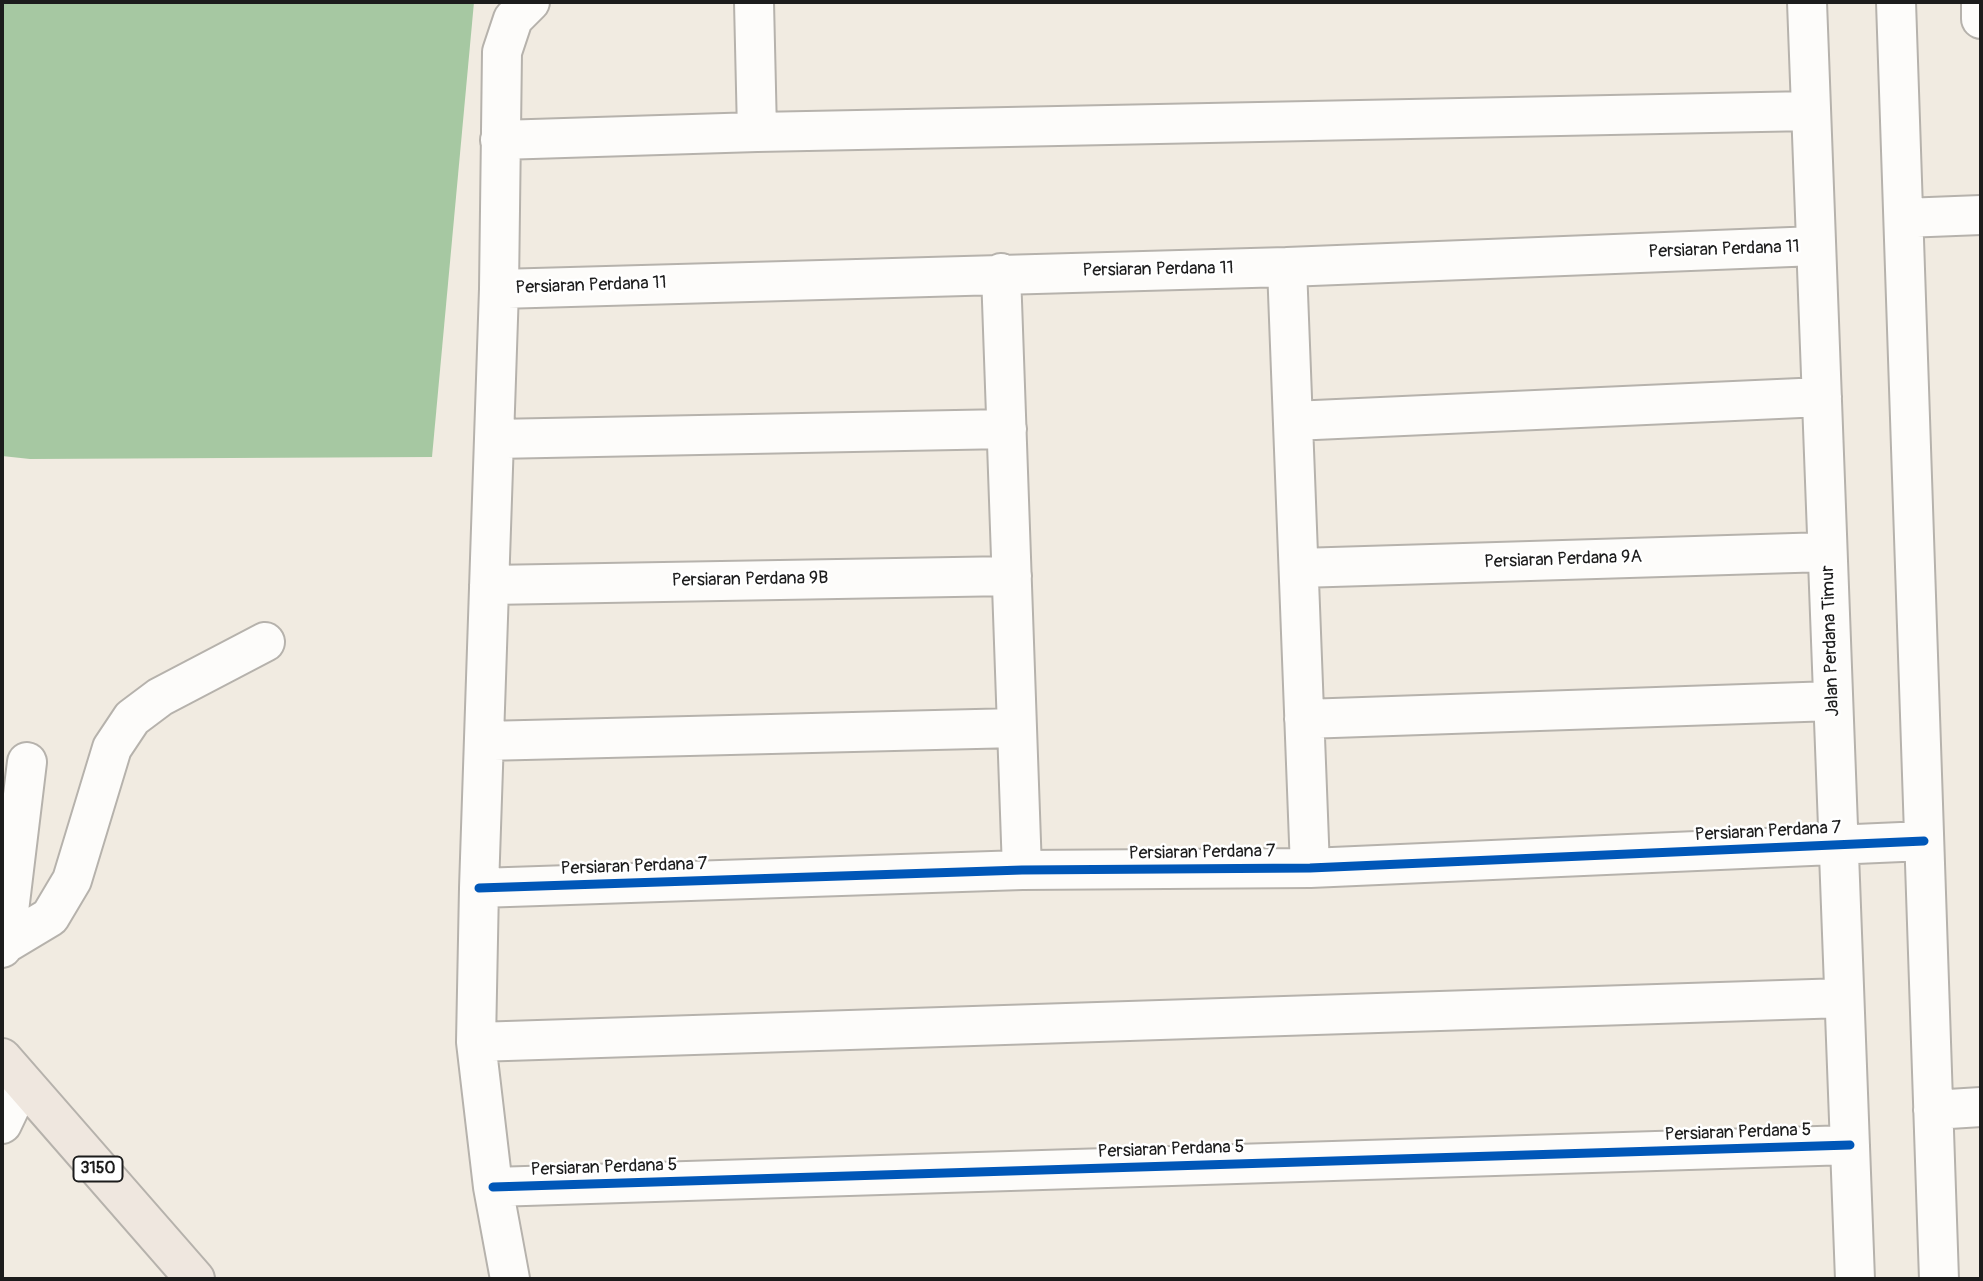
<!DOCTYPE html>
<html>
<head>
<meta charset="utf-8">
<style>
  body { margin:0 }
  #map { position:relative; width:1983px; height:1281px; overflow:hidden; background:#f1ebe1; font-family:Pangolin,sans-serif }
  canvas { display:block }
  .frame { position:absolute; inset:0; border:4px solid #1c1c1c; pointer-events:none }
</style>
</head>
<body>
<div id="map">
<canvas width="1983" height="1281"></canvas>
<div class="frame"></div>
</div>
<script>
const ctx = document.querySelector('canvas').getContext('2d');
ctx.lineJoin = 'round';
function paint(path, color) { ctx.fillStyle = color; ctx.fill(path, 'evenodd'); }
const toPath = rows => new Path2D(rows.map(r => 'M' + r).join(''));
function stroke(path, color, width, dash) { ctx.strokeStyle = color; ctx.lineWidth = width; ctx.lineCap = dash ? 'butt' : 'round'; ctx.setLineDash(dash || []); ctx.stroke(path); }
function drawText(font, color, halo, rows, align = 'center') {
  ctx.font = font + ' Pangolin,sans-serif'; ctx.lineWidth = 5; ctx.setLineDash([]); ctx.textBaseline = 'middle'; ctx.strokeStyle = halo; ctx.fillStyle = color; for (const [text, x, y, turn = 0] of rows) {
    ctx.save(); ctx.translate(x, y); ctx.rotate((+turn || 0) * Math.PI / 180); ctx.textAlign = isNaN(turn) ? turn : align; if (halo) ctx.strokeText(text, 0, 0); ctx.fillText(text, 0, 0); ctx.restore();
  }
}
paint(toPath([
  [2,2,474,2,432,457,30,459,2,456]
]), '#a6c8a2');
const minor = toPath([
  [754,2,757,132],
  [1807,2,1855,1279],
  [1896,2,1939,1279],
  [1981,2,1981,19],
  [500,140,757,132,1811,111],
  [1904,218,1981,215],
  [1287,267,1310,868],
  [1001,273,1022,870],
  [499,289,1287,267,1816,246],
  [1293,421,1822,397],
  [494,439,1007,429],
  [1299,568,1827,552],
  [489,585,1012,576],
  [1304,719,1833,701],
  [484,741,1017,728],
  [479,888,1022,870,1310,868,1924,841],
  [5,944,27,762],
  [2,948,5,944,50,917,72,880,112,748,132,718,160,697,265,642],
  [476,1042,1844,998],
  [1933,1110,1981,1107],
  [2,1124,22,1082],
  [493,1187,1850,1145],
  [510,1279,493,1187,476,1042,479,888,499,289,502,52,513,19,530,2]
]);
const major = toPath([
  [2,1058,195,1279]
]);
stroke(minor, '#b6b2ac', 42);
stroke(major, '#b6b2ac', 42);
stroke(minor, '#fdfcfa', 38);
stroke(major, '#efe7df', 38);
stroke(toPath([
  [479,888,1022,870,1310,868,1924,841],
  [493,1187,1850,1145]
]), '#0057b8', 9);
for (const [x, y, w] of [
  [98,1169,49]
]) { const box = new Path2D(); box.roundRect(x - w / 2, y - 12.5, w, 25, 5); ctx.fillStyle = '#fff'; ctx.fill(box); stroke(box, '#1c1c1c', 2); }
drawText('bold 16px', '#1c1c1c', null, [
  ["3150",98,1169]
]);
drawText('18px', '#1c1c1c', '#fff', [
  ["Persiaran Perdana 11",1724,250,-2],
  ["Persiaran Perdana 11",1158,270,-1],
  ["Persiaran Perdana 11",591,286,-2],
  ["Persiaran Perdana 9A",1563,560,-2],
  ["Persiaran Perdana 9B",750,580,-1],
  ["Jalan Perdana Timur",1831,641,-92],
  ["Persiaran Perdana 7",1768,832,-3],
  ["Persiaran Perdana 7",1202,853,-1],
  ["Persiaran Perdana 7",634,867,-2],
  ["Persiaran Perdana 5",1738,1133,-2],
  ["Persiaran Perdana 5",1171,1150,-2],
  ["Persiaran Perdana 5",604,1168,-2]
]);
</script>
</body>
</html>
